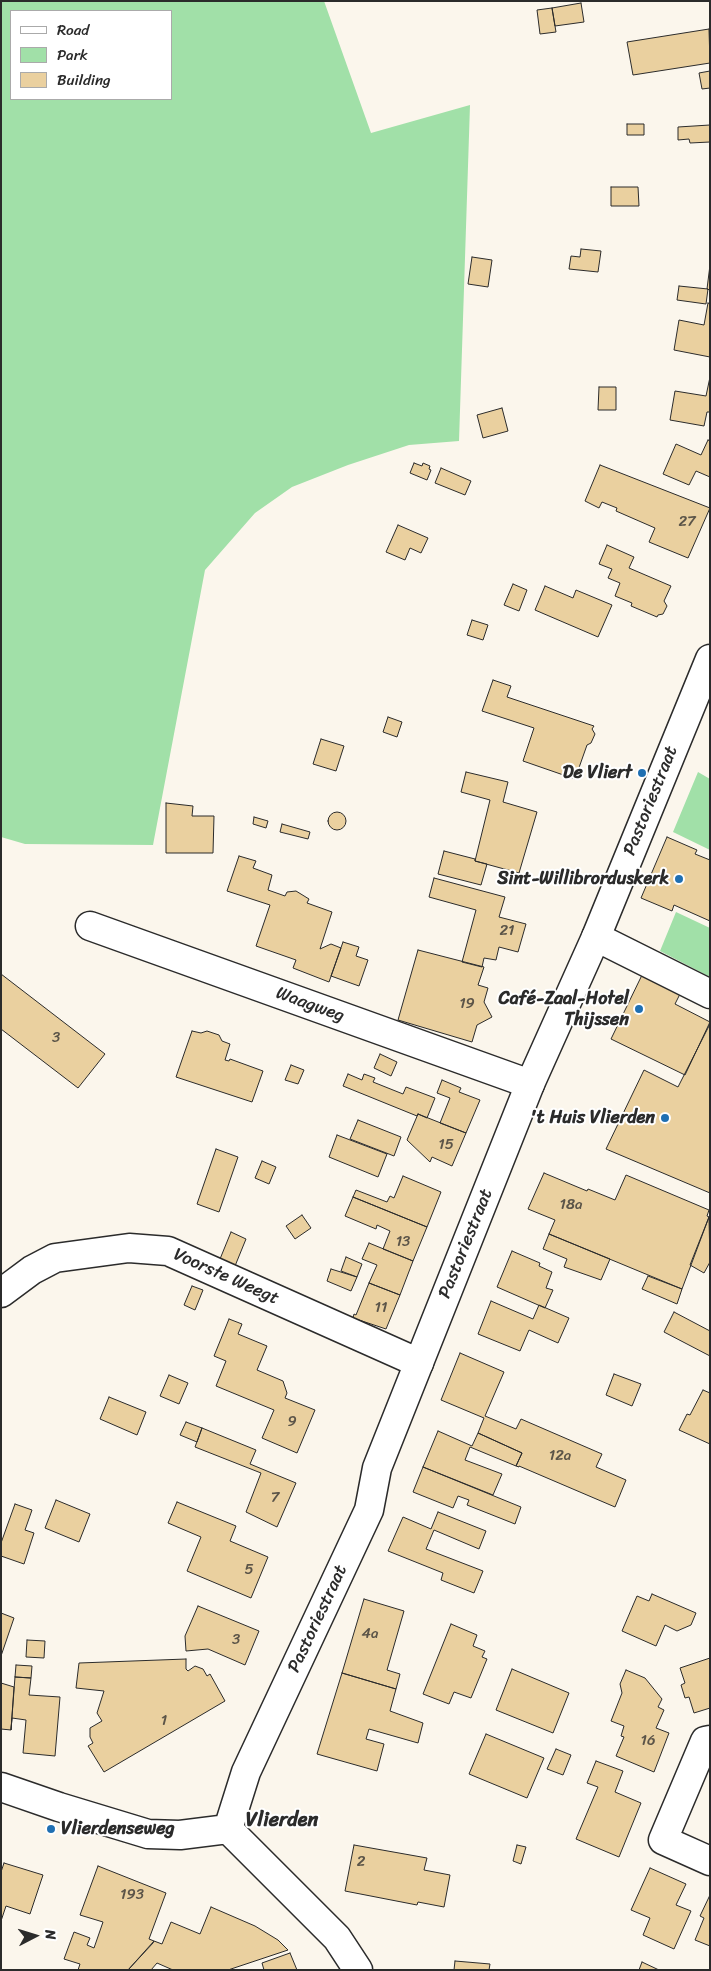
<!DOCTYPE html>
<html>
<head>
<meta charset="utf-8">
<style>
  body { margin:0 }
  #map { position:relative; width:711px; height:1971px; overflow:hidden; background:#fbf6ec; font-family:Sriracha,sans-serif }
  canvas { display:block }
  .frame { position:absolute; inset:0; border:2px solid #2b2b2b; pointer-events:none }
  .legend { position:absolute; left:10px; top:10px; width:162px; height:90px; box-sizing:border-box; background:#fff; border:1px solid #aaa; margin:0; padding:6px 9px; list-style:none; font-size:15px; color:#2b2b2b }
  .legend li { display:flex; align-items:center; gap:10px; height:25px }
  .legend b { width:25px; border:1px solid #aaa }
  .north { position:absolute; left:10px; top:1911px; width:50px; height:50px; -webkit-text-stroke:4px #fff; paint-order:stroke; rotate:85deg; font-size:14px; font-weight:700; line-height:20px; text-align:center; color:#2b2b2b }
  .north::after { content:''; display:block; margin:auto; width:18px; height:22px; background:#2b2b2b; clip-path:polygon(50% 0,100% 100%,50% 72%,0 100%) }
</style>
</head>
<body>
<div id="map">
<canvas width="711" height="1971"></canvas>
<div class="frame"></div>
<ul class="legend">
<li><b style="height:6px;background:#fff"></b>Road</li>
<li><b style="height:14px;background:#a1e0a8"></b>Park</li>
<li><b style="height:14px;background:#ead09f"></b>Building</li>
</ul>
<div class="north">N</div>
</div>
<script>
const ctx = document.querySelector('canvas').getContext('2d');
ctx.lineJoin = 'round';
function paint(path, color) { ctx.fillStyle = color; ctx.fill(path, 'evenodd'); }
const toPath = rows => new Path2D(rows.map(r => 'M' + r).join(''));
function stroke(path, color, width, dash) { ctx.strokeStyle = color; ctx.lineWidth = width; ctx.lineCap = dash ? 'butt' : 'round'; ctx.setLineDash(dash || []); ctx.stroke(path); }
function drawText(font, color, halo, rows, align = 'center') {
  ctx.font = font + ' Sriracha,sans-serif'; ctx.lineWidth = 4; ctx.setLineDash([]); ctx.textBaseline = 'middle'; ctx.strokeStyle = halo; ctx.fillStyle = color; for (const [text, x, y, turn = 0] of rows) {
    ctx.save(); ctx.translate(x, y); ctx.rotate((+turn || 0) * Math.PI / 180); ctx.textAlign = isNaN(turn) ? turn : align; if (halo) ctx.strokeText(text, 0, 0); ctx.fillText(text, 0, 0); ctx.restore();
  }
}
paint(toPath([
  [1,1,324,1,371,133,470,105,459,441,409,445,348,465,292,487,255,513,205,570,153,845,25,844,1,837],
  [11,11,171,11,171,99,11,99],
  [698,772,710,779,710,850,673,832],
  [676,912,710,928,710,977,660,951]
]), '#a1e0a8');
const building = toPath([
  [581,3,584,22,555,26,552,8,581,3],
  [552,8,556,32,540,34,537,10,552,8],
  [709,29,710,63,633,75,627,42,709,29],
  [710,71,710,88,702,89,699,73,710,71],
  [627,124,644,124,644,135,627,135,627,124],
  [710,125,710,142,690,143,689,139,678,140,678,127,710,125],
  [611,187,638,187,639,206,611,206,611,187],
  [581,249,601,251,598,272,569,269,571,256,580,257,581,249],
  [472,257,492,260,488,287,468,284,472,257],
  [710,265,710,290,707,289,710,265],
  [679,286,708,289,706,304,677,300,679,286],
  [708,303,710,304,710,357,674,350,679,320,704,325,708,303],
  [710,377,710,412,707,412,704,426,670,420,675,391,706,396,710,377],
  [599,387,616,387,616,410,598,410,599,387],
  [502,408,508,431,483,438,477,415,502,408],
  [708,440,710,441,710,477,696,471,689,485,663,474,676,444,701,455,708,440],
  [414,463,422,466,423,463,430,466,429,469,431,470,427,480,410,473,414,463],
  [600,465,710,508,688,558,649,542,655,528,616,511,617,508,602,502,599,508,585,501,600,465],
  [441,468,471,481,465,495,435,483,441,468],
  [398,525,428,538,421,553,410,548,405,560,386,552,398,525],
  [607,545,634,557,629,568,671,586,664,601,667,606,663,614,658,615,657,617,631,606,632,603,615,596,620,583,608,578,612,569,599,564,607,545],
  [513,584,527,590,519,611,504,605,513,584],
  [545,586,573,598,576,590,612,605,598,637,535,610,545,586],
  [472,620,488,625,483,640,467,635,472,620],
  [493,680,511,686,507,697,594,726,592,729,595,734,591,743,587,745,575,779,523,761,534,728,482,711,493,680],
  [388,717,402,722,397,737,383,732,388,717],
  [321,739,344,746,336,771,313,764,321,739],
  [466,772,508,782,503,802,537,812,519,873,475,861,490,800,461,792,466,772],
  [166,803,193,806,192,816,214,816,213,853,166,853,166,803],
  '328 821a9 9 0 1 1 18 0a9 9 0 1 1-18 0Z',
  [254,817,268,821,266,828,253,824,254,817],
  [282,824,310,832,308,839,280,832,282,824],
  [667,837,697,850,695,854,710,860,710,921,674,905,672,911,641,898,667,837],
  [444,851,475,859,475,861,487,864,481,885,438,874,444,851],
  [239,856,256,861,253,868,272,875,268,890,285,896,287,892,296,891,309,899,307,903,332,912,320,949,331,944,341,948,329,982,293,968,296,960,256,946,270,905,227,891,239,856],
  [434,878,505,897,499,917,526,924,518,952,499,947,496,960,484,958,482,967,462,962,476,910,429,897,434,878],
  [343,942,359,947,356,956,368,960,359,986,331,976,343,942],
  [418,950,484,967,478,985,488,988,484,1002,492,1017,477,1025,472,1042,398,1020,418,950],
  [643,973,681,992,675,1004,710,1022,685,1075,611,1039,643,973],
  [1,974,105,1054,78,1088,1,1029,1,974],
  [710,1024,710,1193,606,1149,644,1070,678,1087,710,1024],
  [192,1031,201,1033,207,1031,219,1035,222,1041,230,1044,225,1060,229,1061,230,1059,263,1071,252,1102,176,1077,192,1031],
  [380,1054,397,1062,391,1076,374,1068,380,1054],
  [291,1065,304,1070,298,1084,285,1080,291,1065],
  [348,1074,362,1080,364,1074,375,1078,373,1082,403,1094,406,1087,435,1098,427,1118,418,1114,417,1116,343,1086,348,1074],
  [442,1080,461,1088,459,1092,480,1100,466,1133,440,1123,450,1098,437,1093,442,1080],
  [418,1114,466,1133,452,1166,432,1157,430,1162,407,1140,418,1114],
  [358,1120,401,1137,394,1156,350,1139,358,1120],
  [337,1135,387,1154,378,1177,329,1157,337,1135],
  [216,1149,238,1157,219,1212,197,1204,216,1149],
  [262,1161,276,1167,269,1184,255,1178,262,1161],
  [544,1173,587,1191,588,1189,615,1200,626,1175,709,1210,707,1216,709,1217,682,1289,549,1234,555,1220,528,1209,544,1173],
  [403,1176,441,1192,427,1227,353,1197,356,1190,387,1202,390,1196,394,1198,403,1176],
  [353,1197,427,1227,413,1261,383,1249,390,1231,377,1225,376,1229,345,1216,353,1197],
  [302,1215,311,1228,295,1239,286,1226,302,1215],
  [709,1217,710,1262,704,1273,690,1265,709,1217],
  [231,1232,246,1239,235,1266,220,1259,231,1232],
  [549,1234,610,1259,601,1280,564,1267,567,1259,543,1249,549,1234],
  [369,1243,413,1261,400,1295,369,1283,377,1265,362,1259,369,1243],
  [512,1251,540,1263,539,1266,552,1272,546,1288,553,1290,545,1308,497,1287,512,1251],
  [346,1257,362,1264,357,1277,341,1271,346,1257],
  [331,1269,357,1277,351,1291,327,1281,331,1269],
  [648,1276,682,1289,677,1304,642,1289,648,1276],
  [369,1283,400,1295,386,1329,353,1318,354,1314,356,1315,369,1283],
  [192,1286,203,1290,195,1310,184,1305,192,1286],
  [491,1301,533,1319,539,1305,569,1318,558,1343,529,1330,520,1351,478,1334,491,1301],
  [674,1312,710,1331,710,1356,664,1332,674,1312],
  [229,1319,242,1324,238,1334,267,1346,257,1370,283,1381,287,1393,285,1398,315,1410,297,1453,262,1438,274,1410,216,1386,226,1361,214,1356,229,1319],
  [460,1353,504,1372,485,1416,516,1429,521,1419,602,1454,596,1467,626,1480,615,1507,519,1466,519,1467,516,1466,522,1453,478,1433,484,1418,441,1400,460,1353],
  [614,1374,641,1384,632,1406,606,1395,614,1374],
  [169,1375,188,1383,179,1404,160,1396,169,1375],
  [703,1390,710,1393,710,1444,679,1430,687,1414,690,1415,703,1390],
  [109,1397,146,1412,137,1435,100,1419,109,1397],
  [186,1422,202,1428,197,1442,180,1435,186,1422],
  [202,1428,256,1450,250,1464,296,1483,277,1527,246,1512,261,1473,195,1447,202,1428],
  [438,1431,472,1446,478,1433,522,1453,516,1466,470,1447,465,1460,502,1474,493,1495,423,1467,438,1431],
  [423,1467,521,1507,515,1524,467,1505,469,1500,458,1496,453,1508,413,1492,423,1467],
  [56,1500,90,1514,79,1542,45,1528,56,1500],
  [177,1502,236,1526,230,1541,268,1557,251,1598,187,1571,201,1537,168,1523,177,1502],
  [15,1504,32,1510,25,1530,34,1533,24,1564,1,1556,1,1543,15,1504],
  [438,1512,486,1531,479,1549,434,1530,426,1549,483,1571,474,1593,441,1580,443,1573,388,1551,403,1517,431,1529,438,1512],
  [652,1594,696,1613,691,1625,677,1631,665,1625,656,1646,622,1631,637,1596,649,1601,652,1594],
  [364,1599,404,1611,387,1670,400,1674,396,1689,342,1673,364,1599],
  [198,1606,259,1631,245,1665,208,1649,186,1651,185,1636,198,1606],
  [1,1613,14,1618,1,1656,1,1613],
  [451,1624,477,1635,473,1646,485,1651,482,1657,487,1659,471,1698,454,1692,449,1704,423,1694,451,1624],
  [27,1640,45,1641,44,1658,26,1657,27,1640],
  [710,1658,710,1708,694,1713,689,1697,685,1698,681,1685,685,1683,680,1668,710,1658],
  [186,1659,186,1669,188,1671,195,1666,203,1669,207,1676,210,1674,225,1701,104,1772,88,1746,93,1743,90,1737,90,1728,102,1721,97,1713,104,1691,76,1688,79,1663,186,1659],
  [16,1665,32,1666,31,1678,15,1677,16,1665],
  [512,1669,569,1693,553,1733,496,1710,512,1669],
  [626,1670,645,1678,662,1699,658,1707,664,1710,656,1728,669,1733,654,1772,616,1756,624,1737,621,1736,624,1726,611,1721,622,1693,620,1684,626,1670],
  [342,1673,396,1689,390,1711,423,1723,418,1743,369,1729,366,1739,384,1744,377,1771,317,1754,342,1673],
  [15,1677,31,1678,29,1695,60,1697,55,1756,23,1753,26,1720,12,1718,11,1730,15,1677],
  [1,1683,14,1687,11,1730,1,1729,1,1683],
  [486,1734,544,1758,527,1798,469,1774,486,1734],
  [556,1749,571,1755,563,1775,547,1769,556,1749],
  [596,1761,623,1771,615,1792,641,1803,619,1857,576,1839,598,1787,587,1783,596,1761],
  [354,1845,427,1858,424,1870,450,1875,444,1907,418,1902,417,1905,345,1891,354,1845],
  [517,1845,526,1847,521,1864,513,1861,517,1845],
  [4,1863,43,1875,30,1914,6,1906,1,1921,1,1872,4,1863],
  [98,1866,166,1893,149,1939,154,1941,153,1943,128,1970,78,1970,80,1964,64,1959,74,1932,90,1938,87,1945,94,1948,103,1922,80,1915,98,1866],
  [650,1868,686,1884,676,1905,691,1911,674,1949,643,1935,650,1918,631,1910,650,1868],
  [710,1895,710,1946,695,1940,704,1918,700,1916,710,1895],
  [211,1907,255,1926,278,1940,288,1950,228,1970,173,1970,157,1963,151,1970,128,1970,154,1941,162,1944,171,1922,200,1934,211,1907],
  [290,1953,297,1970,264,1970,262,1963,290,1953],
  [455,1961,490,1964,489,1970,454,1970,455,1961],
  [642,1962,659,1970,639,1970,642,1962]
]);
paint(building, '#ead09f');
stroke(building, '#2b2b2b', 1);
const minor = toPath([
  [90,926,530,1084],
  [596,937,710,994],
  [1,1293,32,1270,55,1258,129,1248,168,1251,419,1363],
  [710,1740,705,1741,663,1840,710,1861]
]);
const tertiary = toPath([
  [1,1787,59,1807,148,1834,180,1835,228,1829],
  [228,1829,246,1772,369,1510,377,1468,530,1084,596,937,710,659],
  [228,1829,337,1938,358,1970]
]);
stroke(minor, '#2b2b2b', 31);
stroke(tertiary, '#2b2b2b', 31);
stroke(minor, '#fff', 28);
stroke(tertiary, '#fff', 28);
for (const [x, y, r, color] of [
  [642,773,5,"#1f6fb2"],
  [679,879,5,"#1f6fb2"],
  [639,1009,5,"#1f6fb2"],
  [665,1118,5,"#1f6fb2"],
  [51,1829,5,"#1f6fb2"]
]) { const dot = new Path2D(); dot.arc(x, y, r, 0, 2 * Math.PI); ctx.fillStyle = color; ctx.fill(dot); stroke(dot, '#fff', 2); }
drawText('15px', '#5b5448', null, [
  ["27",687,522],
  ["21",507,931],
  ["19",467,1004],
  ["3",56,1038],
  ["15",446,1145],
  ["18a",571,1205],
  ["13",403,1242],
  ["11",381,1308],
  ["9",292,1422],
  ["12a",560,1456],
  ["7",275,1498],
  ["5",249,1570],
  ["4a",370,1634],
  ["3",236,1640],
  ["1",164,1721],
  ["16",648,1741],
  ["2",361,1862],
  ["193",132,1895]
]);
drawText('bold 18px', '#2b2b2b', '#fff', [
  ["De Vliert",632,773],
  ["Sint-Willibrorduskerk",669,879],
  ["Café-Zaal-Hotel",629,999],
  ["Thijssen",629,1020],
  ["'t Huis Vlierden",655,1118],
  ["Vlierdenseweg",61,1829,"left"]
], 'right');
drawText('18px', '#2b2b2b', '#fff', [
  ["Pastoriestraat",651,801,-68],
  ["Waagweg",310,1005,20],
  ["Pastoriestraat",466,1244,-68],
  ["Voorste Weegt",226,1277,24],
  ["Pastoriestraat",318,1619,-65]
]);
drawText('bold 20px', '#2b2b2b', '#fff', [
  ["Vlierden",282,1821]
]);
</script>
</body>
</html>
